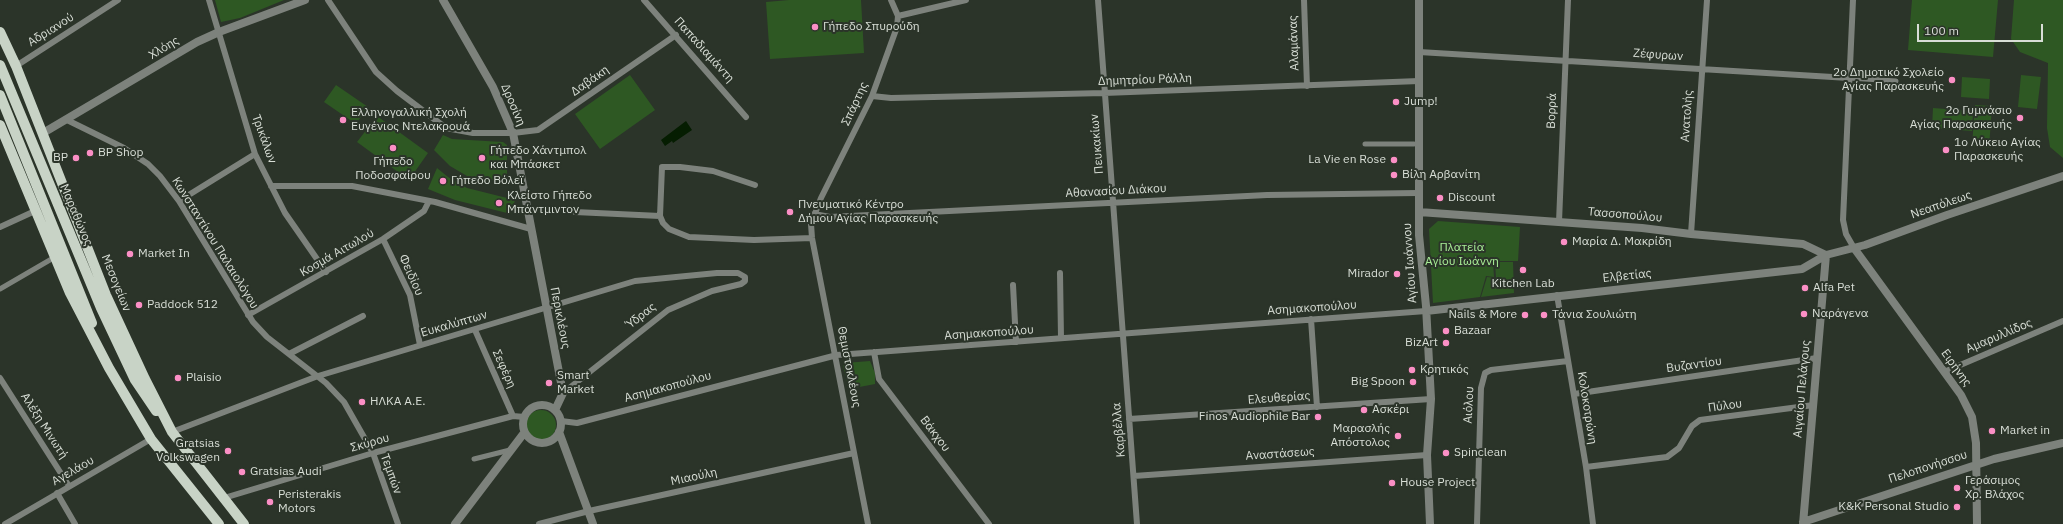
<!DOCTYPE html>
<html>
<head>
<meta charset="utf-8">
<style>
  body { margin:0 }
  #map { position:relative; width:2063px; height:524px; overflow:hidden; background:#2b3429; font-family:"IBM Plex Sans",sans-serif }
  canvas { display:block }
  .scale { position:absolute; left:1917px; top:24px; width:126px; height:18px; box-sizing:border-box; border:2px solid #d8ded6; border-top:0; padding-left:5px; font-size:12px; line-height:14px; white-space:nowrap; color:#d8ded6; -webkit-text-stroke:3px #2b3429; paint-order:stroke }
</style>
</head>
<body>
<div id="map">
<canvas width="2063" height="524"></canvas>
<div class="scale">100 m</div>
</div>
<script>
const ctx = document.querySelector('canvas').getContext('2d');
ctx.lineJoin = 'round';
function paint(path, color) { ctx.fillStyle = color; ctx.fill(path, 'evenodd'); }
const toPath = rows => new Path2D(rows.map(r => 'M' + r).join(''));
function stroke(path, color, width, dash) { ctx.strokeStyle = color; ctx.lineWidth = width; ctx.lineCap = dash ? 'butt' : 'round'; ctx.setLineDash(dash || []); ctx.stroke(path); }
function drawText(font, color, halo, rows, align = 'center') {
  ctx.font = font + ' "IBM Plex Sans",sans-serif'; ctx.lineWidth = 4; ctx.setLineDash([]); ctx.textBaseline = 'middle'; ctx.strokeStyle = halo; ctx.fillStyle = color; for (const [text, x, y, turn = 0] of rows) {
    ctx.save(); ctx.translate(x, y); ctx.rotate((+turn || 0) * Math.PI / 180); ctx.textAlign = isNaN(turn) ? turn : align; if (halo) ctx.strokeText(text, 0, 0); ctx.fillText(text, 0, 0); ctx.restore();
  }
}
paint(toPath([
  [215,0,284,0,240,18,221,22],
  [789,0,861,0,864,53,770,59,766,2],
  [1912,0,1998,0,1993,57,1908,50],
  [2014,0,2063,0,2063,158,2050,147,2047,128,2048,63,2020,52,2011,39],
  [630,75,655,110,600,149,575,114],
  [2021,75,2041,77,2037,109,2018,107],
  [1962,77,1990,79,1989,99,1961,97],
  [336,85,368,107,356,124,324,102],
  [1975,105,1992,106,1989,148,1972,146],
  [1933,108,1973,111,1972,131,1932,128],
  [377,116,428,153,409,180,357,142],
  [443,135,452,139,503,142,507,145,507,179,484,181,467,176,450,166,434,150],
  [437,168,448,177,467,188,515,200,511,214,455,200,428,189],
  [1438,221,1520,227,1518,261,1493,261,1494,277,1486,276,1480,297,1433,303,1429,229],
  [1495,262,1513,262,1514,293,1481,297,1487,277,1496,278],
  [870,361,875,373,875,384,849,389,843,366,845,363],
  '526 425a15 15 0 1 1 30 0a15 15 0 1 1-30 0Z'
]), '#2e5823');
paint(toPath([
  [686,121,692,130,673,143,672,141,665,146,661,140]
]), '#051d01');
stroke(toPath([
  [1849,78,1896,81],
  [1365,144,1414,144],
  [0,289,55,257],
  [474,459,510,450]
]), '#7d827c', 5);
stroke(toPath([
  [209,0,255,154,285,213,326,272],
  [328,0,376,72,397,91,446,128,473,133,513,133,538,130,676,35],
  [644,0,746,117],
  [1098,0,1137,524],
  [1304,0,1307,86],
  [1853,0,1843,220,1846,234,1854,248],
  [898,16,966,0],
  [1419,52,1849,78],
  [16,66,118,0],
  [872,96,891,98,1104,93,1419,81],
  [67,120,124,148,148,164,160,176,179,201,253,322,267,337,326,383,344,402,373,453,398,524],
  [271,186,352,186,435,202,531,229],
  [179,201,255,154],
  [575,212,660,216,662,167,680,167,713,171,755,185],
  [814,214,830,217,1267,195,1418,193],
  [660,216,663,223,669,229,689,237,754,240,812,238],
  [1559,222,1568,0],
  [0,227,35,211],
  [1691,234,1707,0],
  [383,239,410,295,420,345],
  [1060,273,1061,338],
  [1013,285,1016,342],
  [1557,295,1586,467,1593,524],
  [248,315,383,239,424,211,429,201],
  [1311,319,1317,407],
  [475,330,513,416],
  [874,352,879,379,989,524],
  [289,354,363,316],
  [1944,372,2063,321],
  [0,378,69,486],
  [1574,394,1817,358],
  [1129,419,1431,399],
  [561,421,577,423,837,355,1426,311],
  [172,432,318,376,635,281,717,273,738,273,745,277,745,281,741,284,712,291,668,310,563,393],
  [1586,467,1667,457,1679,448,1692,426,1700,420,1814,405],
  [1134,476,1427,455],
  [57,493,75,524],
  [224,498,373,453,513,416,524,417],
  [5,524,151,439],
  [539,524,589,511,854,453],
  [868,524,812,238,811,224,821,198,872,96,897,27,898,16,891,0],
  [1477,524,1481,388,1485,373,1491,370,1568,361]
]), '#7d827c', 6);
stroke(toPath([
  [443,0,493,87,513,133,563,393,555,410],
  [1419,0,1419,235,1426,306,1431,399,1427,455,1430,524],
  [43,133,197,42,219,32,305,0],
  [1419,212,1642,228,1691,234,1803,244,1826,255],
  [1854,248,1961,395,1972,417,1976,443,1977,524],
  [1426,311,1802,269,1826,255,1865,245,1947,215,2063,176],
  '523 424a19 19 0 1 1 38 0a19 19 0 1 1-38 0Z',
  [559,432,593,524],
  [1803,522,1994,459,2063,443],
  [455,524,524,433],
  [1803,524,1826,255]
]), '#7d827c', 8);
stroke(toPath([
  [0,32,16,66,106,295,145,379,172,432,244,524],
  [0,65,101,308,135,380,156,411],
  [0,95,92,323],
  [0,125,70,293,109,368,151,439,219,524]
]), '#c8d3c6', 10);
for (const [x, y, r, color] of [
  [815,27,4,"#fb8fc5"],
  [1952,80,4,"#fb8fc5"],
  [1396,102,4,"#fb8fc5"],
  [2020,118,4,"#fb8fc5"],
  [343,120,4,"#fb8fc5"],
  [393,148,4,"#fb8fc5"],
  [1946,150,4,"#fb8fc5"],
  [90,153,4,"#fb8fc5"],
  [76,158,4,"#fb8fc5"],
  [482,158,4,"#fb8fc5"],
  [1394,160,4,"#fb8fc5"],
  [1394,175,4,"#fb8fc5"],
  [443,181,4,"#fb8fc5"],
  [1440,198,4,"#fb8fc5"],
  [499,203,4,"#fb8fc5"],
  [790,212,4,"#fb8fc5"],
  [1564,242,4,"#fb8fc5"],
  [130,254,4,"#fb8fc5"],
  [1523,270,4,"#fb8fc5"],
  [1397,274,4,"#fb8fc5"],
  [1805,288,4,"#fb8fc5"],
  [139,305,4,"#fb8fc5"],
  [1804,314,4,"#fb8fc5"],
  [1525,315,4,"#fb8fc5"],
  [1544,315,4,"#fb8fc5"],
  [1446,331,4,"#fb8fc5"],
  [1446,343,4,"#fb8fc5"],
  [1412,370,4,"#fb8fc5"],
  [178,378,4,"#fb8fc5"],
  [1413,382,4,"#fb8fc5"],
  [549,383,4,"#fb8fc5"],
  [362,402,4,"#fb8fc5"],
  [1364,410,4,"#fb8fc5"],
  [1318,417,4,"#fb8fc5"],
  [1992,431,4,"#fb8fc5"],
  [1398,436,4,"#fb8fc5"],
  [228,451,4,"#fb8fc5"],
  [1446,453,4,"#fb8fc5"],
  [242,472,4,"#fb8fc5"],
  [1392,483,4,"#fb8fc5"],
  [1957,488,4,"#fb8fc5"],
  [270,502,4,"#fb8fc5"],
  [1957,507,4,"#fb8fc5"]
]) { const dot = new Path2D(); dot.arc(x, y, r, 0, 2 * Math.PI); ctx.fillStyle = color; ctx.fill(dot); stroke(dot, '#2b3429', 1.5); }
drawText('12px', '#d8ded6', '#2b3429', [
  ["Γήπεδο Σπυρούδη",823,27],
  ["2ο Δημοτικό Σχολείο",1944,73,"right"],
  ["Αγίας Παρασκευής",1944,87,"right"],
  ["Jump!",1404,102],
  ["2ο Γυμνάσιο",2012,111,"right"],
  ["Αγίας Παρασκευής",2012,125,"right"],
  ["Ελληνογαλλική Σχολή",351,113],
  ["Ευγένιος Ντελακρουά",351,127],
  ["1ο Λύκειο Αγίας",1954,143],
  ["Παρασκευής",1954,157],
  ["Γήπεδο Χάντμπολ",490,151],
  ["και Μπάσκετ",490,165],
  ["BP Shop",98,153],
  ["BP",68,158,"right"],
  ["La Vie en Rose",1386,160,"right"],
  ["Γήπεδο",393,162,"center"],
  ["Ποδοσφαίρου",393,176,"center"],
  ["Βίλη Αρβανίτη",1402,175],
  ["Γήπεδο Βόλεϊ",451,181],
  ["Κλείστο Γήπεδο",507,196],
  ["Μπάντμιντον",507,210],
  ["Discount",1448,198],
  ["Πνευματικό Κέντρο",798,205],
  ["Δήμου Αγίας Παρασκευής",798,219],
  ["Μαρία Δ. Μακρίδη",1572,242],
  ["Market In",138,254],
  ["Mirador",1389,274,"right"],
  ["Kitchen Lab",1523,284,"center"],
  ["Alfa Pet",1813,288],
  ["Paddock 512",147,305],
  ["Ναράγενα",1812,314],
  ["Nails & More",1517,315,"right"],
  ["Τάνια Σουλιώτη",1552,315],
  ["Bazaar",1454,331],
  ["BizArt",1438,343,"right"],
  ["Κρητικός",1420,370],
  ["Smart",557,376],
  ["Market",557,390],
  ["Plaisio",186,378],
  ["Big Spoon",1405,382,"right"],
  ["ΗΛΚΑ Α.Ε.",370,402],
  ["Ασκέρι",1372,410],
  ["Finos Audiophile Bar",1310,417,"right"],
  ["Μαρασλής",1390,429,"right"],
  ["Απόστολος",1390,443,"right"],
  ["Market in",2000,431],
  ["Gratsias",220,444,"right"],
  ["Volkswagen",220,458,"right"],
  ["Spinclean",1454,453],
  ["Gratsias Audi",250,472],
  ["Γεράσιμος",1965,481],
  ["Χρ. Βλάχος",1965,495],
  ["House Project",1400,483],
  ["Peristerakis",278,495],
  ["Motors",278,509],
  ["K&K Personal Studio",1949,507,"right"]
], 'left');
drawText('12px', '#d8ded6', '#2b3429', [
  ["Αδριανού",51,30,-32],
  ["Αλαμάνας",1294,43,-92],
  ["Χλόης",164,48,-31],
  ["Παπαδιαμάντη",704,50,48],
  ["Ζέφυρων",1658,55,4],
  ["Δημητρίου Ράλλη",1145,80,-2],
  ["Δαβάκη",590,81,-35],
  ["Σπάρτης",855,104,-65],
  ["Δροσίνη",513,105,67],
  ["Βορρά",1552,111,-88],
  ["Ανατολής",1687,116,-86],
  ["Τρικάλων",264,139,70],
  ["Πευκακίων",1097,144,-95],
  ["Αθανασίου Διάκου",1116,191,-3],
  ["Νεαπόλεως",1941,205,-19],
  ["Μαραθώνος",76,215,67],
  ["Τασσοπούλου",1625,215,5],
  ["Κωνσταντίνου Παλαιολόγου",215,243,58],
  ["Κοσμά Αιτωλού",337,253,-30],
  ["Αγίου Ιωάννου",1410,263,-94],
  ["Φειδίου",411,275,66],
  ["Ελβετίας",1627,276,-6],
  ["Μεσογείων",116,283,68],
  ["Ασημακοπούλου",1312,308,-4],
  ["Ύδρας",641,316,-38],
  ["Περικλέους",560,318,79],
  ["Ευκαλύπτων",454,324,-16],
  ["Ασημακοπούλου",989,333,-4],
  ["Αμαρυλλίδος",1999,336,-23],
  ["Βυζαντίου",1694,365,-8],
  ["Θεμιστοκλέους",849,367,79],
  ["Ειρήνης",1956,368,54],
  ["Σεφέρη",504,369,66],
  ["Ασημακοπούλου",668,387,-15],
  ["Αιγαίου Πελάγους",1802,389,-85],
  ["Ελευθερίας",1279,398,-4],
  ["Αιόλου",1469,405,-87],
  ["Πύλου",1725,406,-8],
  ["Κολοκοτρώνη",1587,408,81],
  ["Αλέξη Μινωτή",44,426,57],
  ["Καρβέλλα",1119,430,-95],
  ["Βάκχου",935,434,53],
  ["Σκύρου",370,443,-16],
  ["Αναστάσεως",1280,454,-4],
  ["Πελοπονήσσου",1928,467,-18],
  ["Αγελάου",73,471,-30],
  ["Τεμπών",391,474,70],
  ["Μιαούλη",694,477,-12]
]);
drawText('12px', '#a8ed96', '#2b3429', [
  ["Πλατεία",1462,248],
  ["Αγίου Ιωάννη",1462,262]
]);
</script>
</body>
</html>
